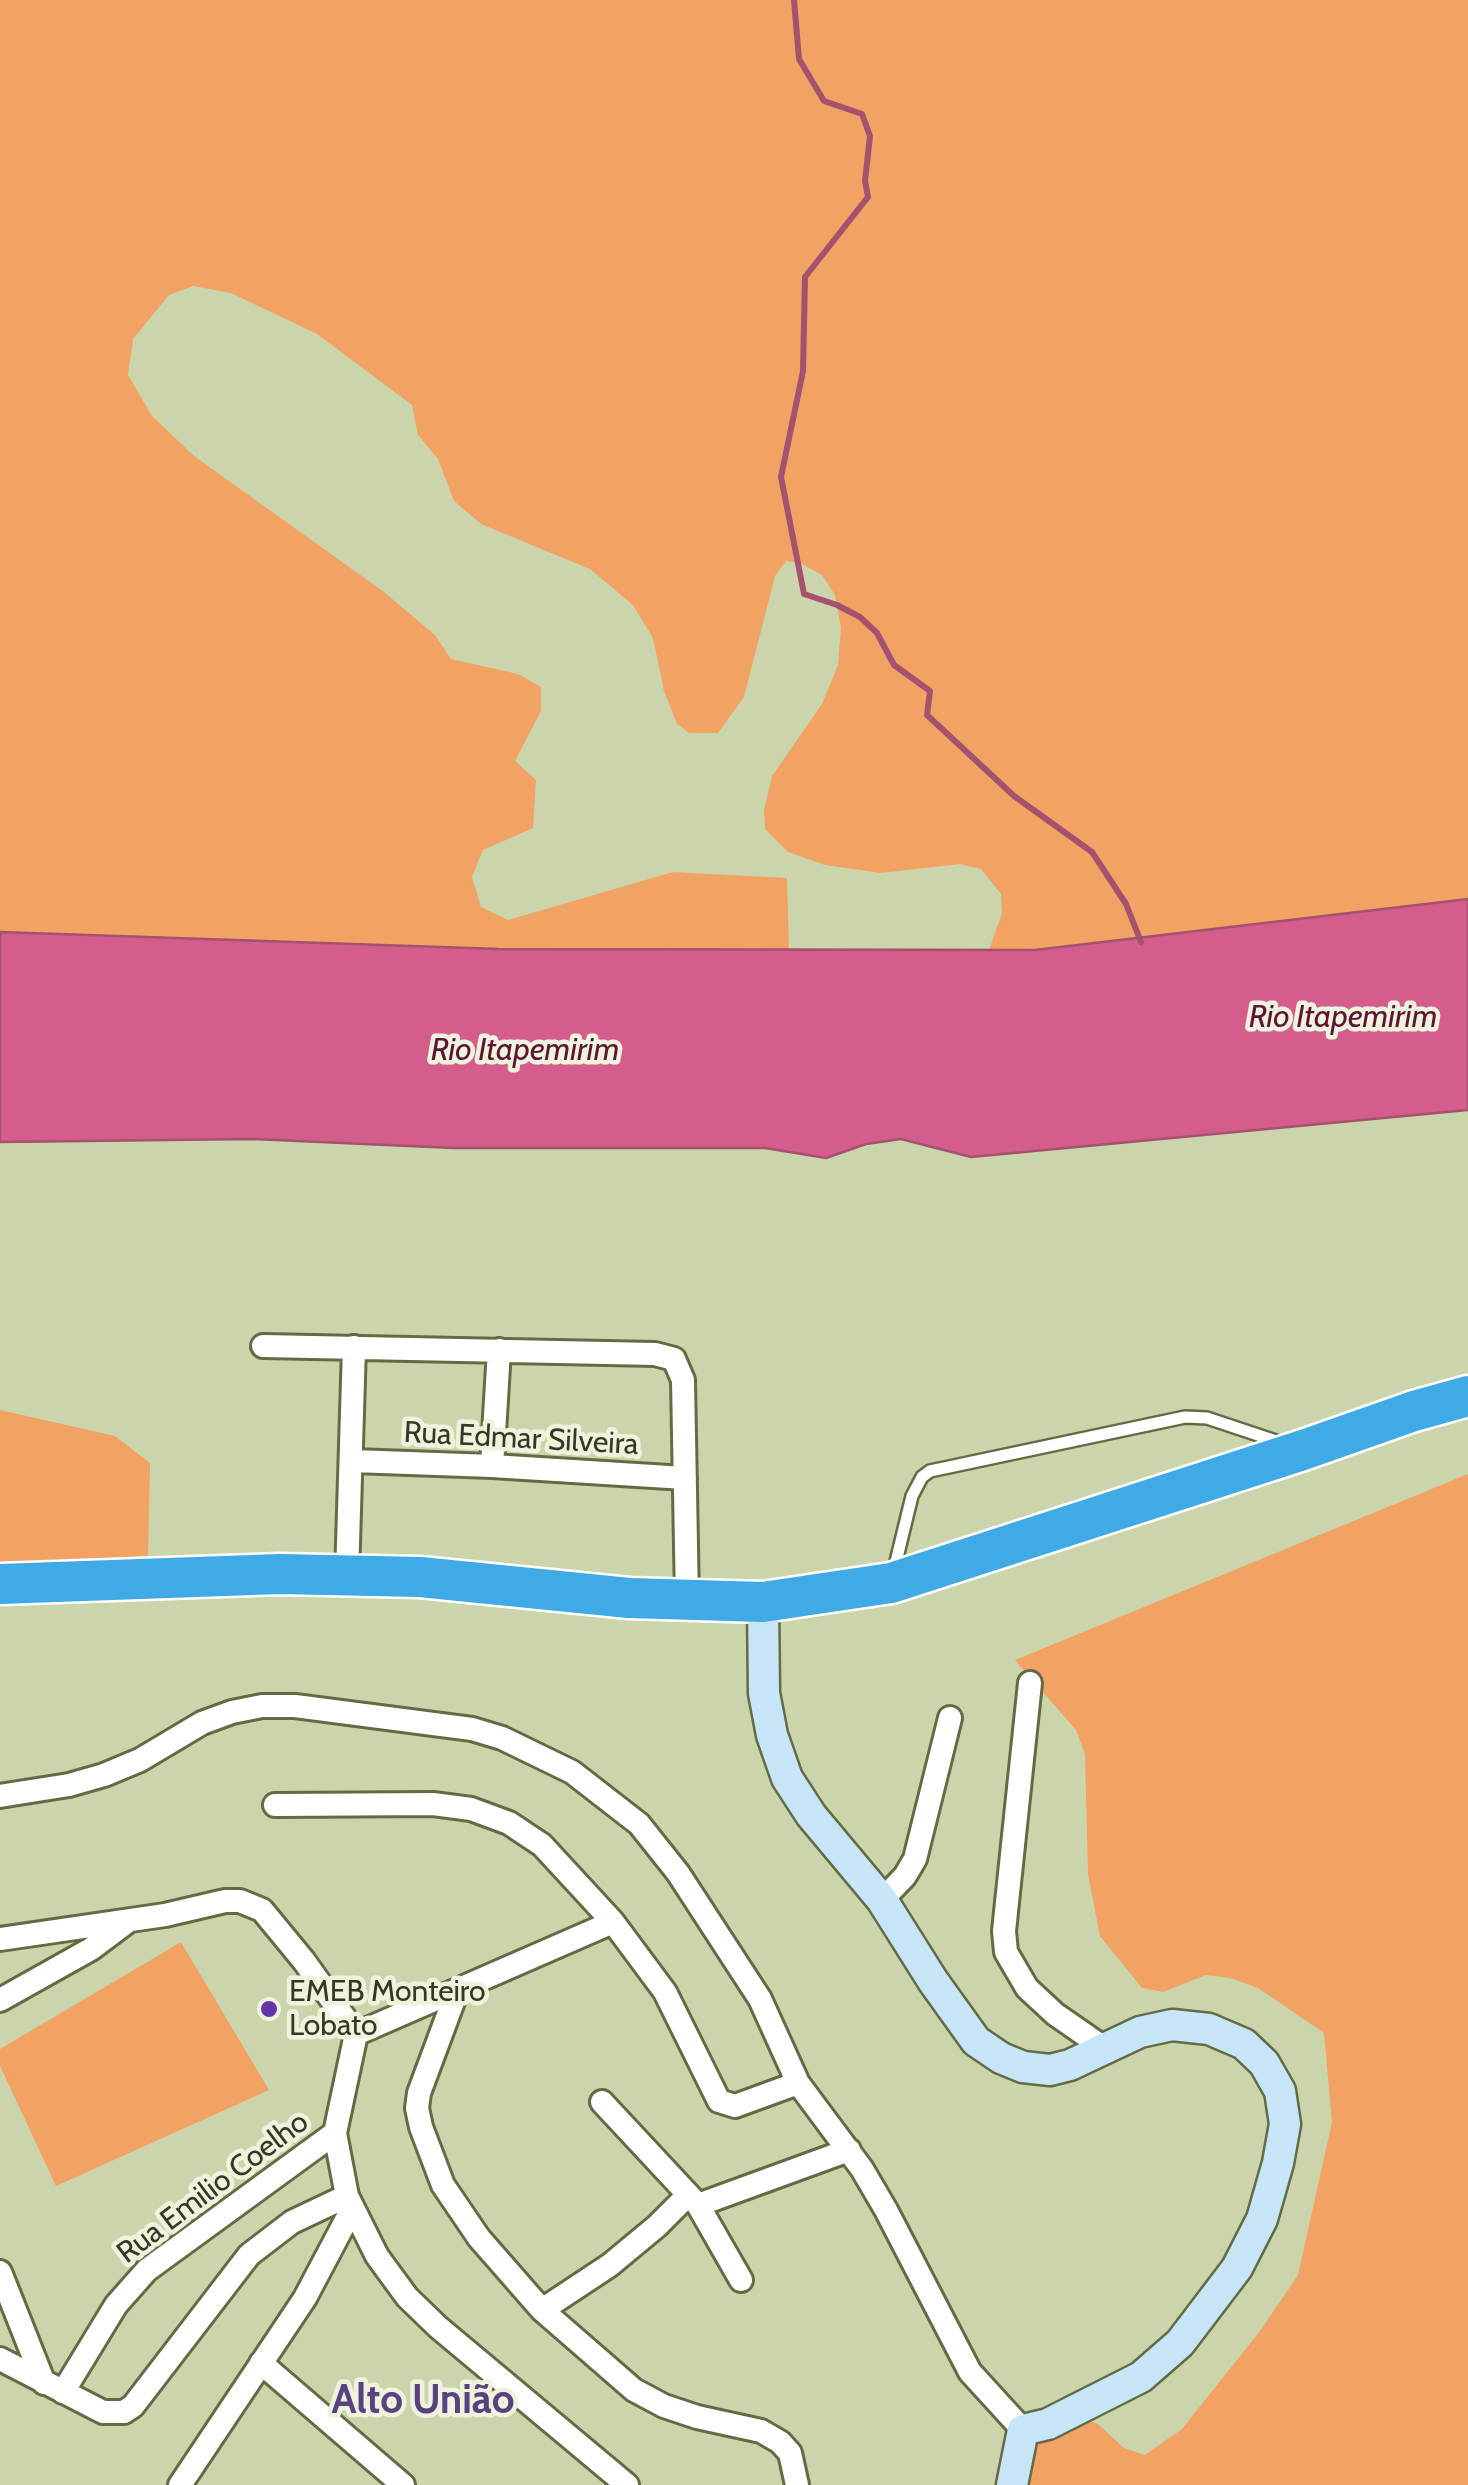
<!DOCTYPE html>
<html>
<head>
<meta charset="utf-8">
<style>
  body { margin:0 }
  canvas { display:block; background:#cbd5ab }
</style>
</head>
<body>
<canvas width="1468" height="2485"></canvas>
<script>
const ctx = document.querySelector('canvas').getContext('2d');
ctx.lineJoin = 'round';
function paint(path, color) { ctx.fillStyle = color; ctx.fill(path, 'evenodd'); }
const toPath = rows => new Path2D(rows.map(r => 'M' + r).join(''));
function stroke(path, color, width, dash) { ctx.strokeStyle = color; ctx.lineWidth = width; ctx.lineCap = dash ? 'butt' : 'round'; ctx.setLineDash(dash || []); ctx.stroke(path); }
function drawText(font, color, halo, rows, align = 'center') {
  ctx.font = font + ' Cabin,sans-serif'; ctx.lineWidth = 9; ctx.setLineDash([]); ctx.textBaseline = 'middle'; ctx.strokeStyle = halo; ctx.fillStyle = color; for (const [text, x, y, turn = 0] of rows) {
    ctx.save(); ctx.translate(x, y); ctx.rotate((+turn || 0) * Math.PI / 180); ctx.textAlign = isNaN(turn) ? turn : align; if (halo) ctx.strokeText(text, 0, 0); ctx.fillText(text, 0, 0); ctx.restore();
  }
}
paint(toPath([
  [0,0,1468,0,1468,899,1035,950,989,950,1002,913,1001,894,981,869,960,864,881,873,825,865,788,852,765,829,764,810,772,776,822,704,838,665,841,628,835,595,822,575,802,564,786,561,775,576,744,697,718,733,689,733,677,724,664,691,653,638,633,605,590,569,481,524,454,501,438,459,418,435,412,405,317,334,231,293,193,286,169,295,133,339,128,375,152,416,194,456,384,592,435,635,451,659,518,674,541,687,541,711,515,761,536,780,533,828,483,850,472,877,481,907,508,920,673,872,787,878,789,949,499,949,0,932],
  [0,1410,115,1436,150,1463,148,1556,0,1563],
  [1468,1474,1468,2485,1023,2485,1029,2455,1039,2437,1076,2416,1098,2424,1124,2448,1145,2455,1182,2429,1260,2331,1298,2275,1332,2122,1324,2033,1258,1988,1230,1978,1206,1975,1163,1992,1142,1988,1100,1936,1088,1875,1085,1754,1076,1730,1015,1660],
  [181,1942,269,2090,56,2186,0,2066,0,2049]
]), '#f2a263');
const water = toPath([
  [1468,899,1468,1110,971,1157,901,1139,866,1144,826,1158,765,1148,453,1148,253,1139,0,1142,0,932,499,949,1035,950,1468,899]
]);
paint(water, '#d45d8c');
stroke(water, '#a4526e', 2.5);
stroke(toPath([
  [794,0,799,59,824,101,862,114,870,136,865,181,868,197,805,277,803,371,781,477,804,594,837,605,860,617,877,633,894,665,930,691,927,715,1014,796,1092,852,1126,904,1141,942]
]), '#a4526e', 6);
const lane = toPath([
  [893,1574,912,1496,922,1477,930,1471,1185,1417,1207,1418,1285,1444]
]);
const street = toPath([
  [263,1346,655,1354,674,1359,683,1380,687,1601],
  [353,1461,492,1466,685,1478],
  [492,1466,499,1350],
  [347,1576,354,1347],
  [1030,1683,1004,1931,1006,1952,1027,1988,1055,2014,1104,2048],
  [0,1796,69,1785,104,1775,140,1760,202,1723,232,1712,262,1706,295,1706,472,1729,502,1738,572,1772,639,1824,678,1873,760,1999,798,2083,862,2169,886,2210,970,2372,1023,2430],
  [275,1805,433,1804,471,1809,509,1823,542,1845,613,1922,665,1992,719,2101,735,2106,798,2083],
  [882,1900,905,1876,915,1859,950,1718],
  [0,1939,165,1915,225,1901,240,1901,262,1910,304,1961,356,2034,335,2133,347,2196,377,2256,407,2297,438,2327,627,2485],
  [457,1991,419,2093,417,2108,421,2127,443,2185,479,2238,542,2310,634,2390,664,2406,697,2417,761,2431,780,2442,790,2453,797,2485],
  [0,2000,91,1949,127,1922],
  [356,2034,613,1922],
  [602,2102,698,2205,741,2280],
  [698,2205,849,2150],
  [0,2272,44,2383],
  [542,2310,610,2265,657,2226,688,2195],
  [0,2359,103,2412,124,2412,133,2406,249,2255,292,2222,347,2196],
  [261,2363,403,2485],
  [63,2392,116,2305,147,2270,335,2133],
  [180,2485,305,2298,352,2209]
]);
const secondary = toPath([
  [763,1602,764,1693,772,1735,787,1778,811,1815,882,1900,933,1981,976,2041,1001,2058,1023,2067,1050,2070,1070,2065,1140,2032,1172,2025,1209,2029,1244,2044,1264,2063,1280,2091,1285,2124,1278,2163,1262,2219,1237,2268,1180,2343,1141,2377,1048,2424,1023,2430,1012,2485]
]);
const highway = toPath([
  [0,1584,280,1574,420,1577,629,1598,763,1602,891,1583,1303,1450,1414,1411,1468,1396]
]);
stroke(lane, '#636b45', 16);
stroke(street, '#636b45', 28);
stroke(secondary, '#636b45', 35);
stroke(highway, '#fff', 45);
stroke(lane, '#fff', 11);
stroke(street, '#fff', 22);
stroke(secondary, '#c6e6f8', 30);
stroke(highway, '#40aae6', 40);
for (const [x, y, r, color] of [
  [269,2009,10,"#6634ab"]
]) { const dot = new Path2D(); dot.arc(x, y, r, 0, 2 * Math.PI); ctx.fillStyle = color; ctx.fill(dot); stroke(dot, '#eef3de', 4); }
drawText('30px', '#343827', '#eef3de', [
  ["Rua Edmar Silveira",521,1439,3],
  ["Rua Emilio Coelho",213,2188,-37]
]);
drawText('30px', '#343827', '#eef3de', [
  ["EMEB Monteiro",289,1992],
  ["Lobato",289,2026]
], 'left');
drawText('italic 32px', '#5f1335', '#eef3de', [
  ["Rio Itapemirim",1343,1018],
  ["Rio Itapemirim",525,1051]
]);
drawText('bold 40px', '#584380', '#eef3de', [
  ["Alto União",423,2401]
]);
</script>
</body>
</html>
